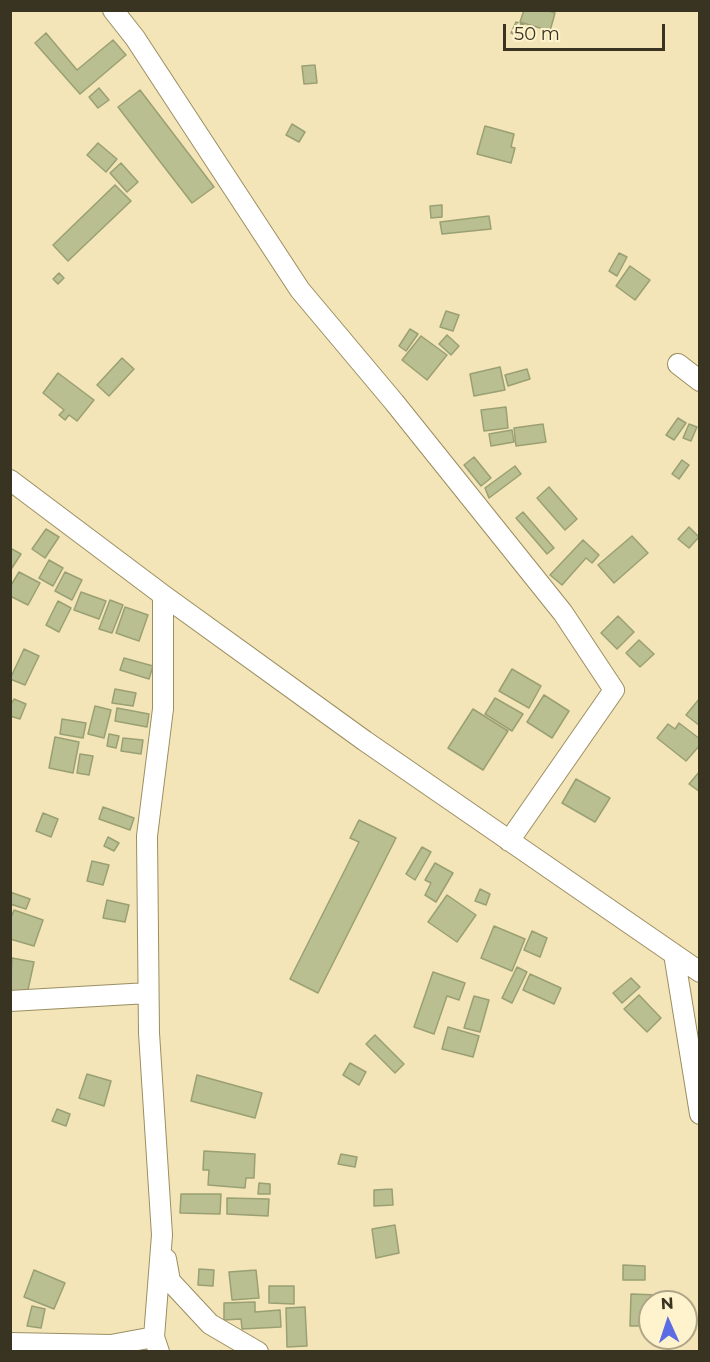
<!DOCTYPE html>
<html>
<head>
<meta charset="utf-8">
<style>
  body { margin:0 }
  #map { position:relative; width:710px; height:1362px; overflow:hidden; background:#f3e5b7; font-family:Montserrat,sans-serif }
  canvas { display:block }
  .frame { position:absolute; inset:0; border:12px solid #393321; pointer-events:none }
  .north { position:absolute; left:638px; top:1290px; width:60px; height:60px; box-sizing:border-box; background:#fef3cd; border:2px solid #afa688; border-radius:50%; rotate:357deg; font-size:16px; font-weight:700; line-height:24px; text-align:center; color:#393321 }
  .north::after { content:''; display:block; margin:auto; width:21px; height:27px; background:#5c6ce4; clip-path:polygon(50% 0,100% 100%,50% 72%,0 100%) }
  .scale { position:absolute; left:503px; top:24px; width:162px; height:27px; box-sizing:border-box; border:3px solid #393321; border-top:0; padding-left:8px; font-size:18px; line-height:21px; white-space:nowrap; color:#393321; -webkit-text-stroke:4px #fef3cd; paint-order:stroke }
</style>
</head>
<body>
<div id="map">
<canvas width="710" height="1362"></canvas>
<div class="frame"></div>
<div class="north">N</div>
<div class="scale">50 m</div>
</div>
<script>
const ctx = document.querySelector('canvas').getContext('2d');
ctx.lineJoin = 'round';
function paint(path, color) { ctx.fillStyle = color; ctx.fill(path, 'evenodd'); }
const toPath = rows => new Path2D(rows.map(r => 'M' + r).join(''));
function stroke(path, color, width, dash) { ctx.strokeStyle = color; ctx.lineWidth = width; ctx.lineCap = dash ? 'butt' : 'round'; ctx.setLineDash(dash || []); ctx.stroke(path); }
const building = toPath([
  [524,10,546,10,555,13,550,31,520,22,524,10],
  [516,22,524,25,518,36,511,33,516,22],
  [46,33,77,70,113,40,126,55,80,94,35,43,46,33],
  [315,65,317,83,304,84,302,66,315,65],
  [99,88,109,100,98,108,89,97,99,88],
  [140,90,214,187,192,203,118,107,140,90],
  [292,124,305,132,299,142,286,135,292,124],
  [485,126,514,134,511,147,515,148,511,163,477,154,485,126],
  [98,143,117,159,106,172,87,155,98,143],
  [121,163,138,182,127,192,110,173,121,163],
  [115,185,131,201,68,261,53,245,115,185],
  [442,205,442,217,431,218,430,206,442,205],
  [489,216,491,229,442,234,440,222,489,216],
  [619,253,627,257,617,276,609,271,619,253],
  [630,266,650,280,635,300,616,286,630,266],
  [59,273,64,278,58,284,53,279,59,273],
  [446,311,459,315,453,331,440,327,446,311],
  [410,329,418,334,406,351,399,346,410,329],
  [447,335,459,346,451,355,439,344,447,335],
  [421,336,447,355,427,380,402,360,421,336],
  [122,358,134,369,109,396,97,385,122,358],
  [500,367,505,390,474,396,470,374,500,367],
  [527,369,530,379,508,386,505,375,527,369],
  [58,373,94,400,77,421,69,415,65,420,59,415,64,410,43,393,58,373],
  [506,407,508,428,484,431,481,410,506,407],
  [678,418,686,423,674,440,666,435,678,418],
  [543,424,546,442,516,446,514,428,543,424],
  [689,424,697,427,691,441,683,438,689,424],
  [512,430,514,442,491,446,489,434,512,430],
  [474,457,491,478,481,486,464,465,474,457],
  [682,460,689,465,679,479,672,474,682,460],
  [515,466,521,474,489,498,485,488,515,466],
  [549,487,577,519,565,530,537,498,549,487],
  [523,512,554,548,547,554,516,518,523,512],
  [689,527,699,537,689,548,678,539,689,527],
  [46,529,59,537,45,558,32,549,46,529],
  [632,536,648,553,614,583,598,565,632,536],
  [583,540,599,555,592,563,586,558,562,585,550,575,583,540],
  [10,548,21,554,10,571,10,548],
  [49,560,63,568,53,586,39,578,49,560],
  [19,572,40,583,28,605,10,596,10,587,19,572],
  [65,572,82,580,72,600,55,591,65,572],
  [81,592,106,601,99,619,74,610,81,592],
  [110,600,123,605,112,633,99,629,110,600],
  [58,601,71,608,59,632,46,625,58,601],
  [125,607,148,615,139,641,116,633,125,607],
  [618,616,634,632,617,649,601,633,618,616],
  [639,640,654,654,640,667,626,653,639,640],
  [24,649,39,656,25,685,10,679,24,649],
  [124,658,153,666,149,679,120,670,124,658],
  [512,669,541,686,529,708,499,691,512,669],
  [115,689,136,693,133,706,112,703,115,689],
  [544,695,569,711,552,738,527,722,544,695],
  [495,698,523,714,512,731,485,714,495,698],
  [700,698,700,726,686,715,700,698],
  [14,699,26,704,20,719,10,716,10,706,14,699],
  [95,706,111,710,104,738,88,734,95,706],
  [117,708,149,714,147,727,115,721,117,708],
  [473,709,508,731,483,770,448,748,473,709],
  [62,719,86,723,83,738,60,734,62,719],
  [679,723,700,739,700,745,686,761,657,738,668,724,675,729,679,723],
  [109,734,119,736,116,748,107,746,109,734],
  [55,737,79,742,73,773,49,768,55,737],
  [123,738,143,740,141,754,121,751,123,738],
  [80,754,93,756,89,775,77,773,80,754],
  [700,771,700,792,689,784,700,771],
  [576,779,610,798,595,822,562,803,576,779],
  [103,807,134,818,130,830,99,819,103,807],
  [43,813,58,819,51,837,36,831,43,813],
  [359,820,396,838,318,993,290,979,359,842,350,838,359,820],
  [108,837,119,843,114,851,104,846,108,837],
  [422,847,431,852,415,880,406,874,422,847],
  [92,861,109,865,103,885,87,881,92,861],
  [435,863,453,873,436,902,425,895,431,883,425,880,435,863],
  [480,889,490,894,486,905,475,901,480,889],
  [10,892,30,899,26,909,10,904,10,892],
  [447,895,476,915,457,942,428,922,447,895],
  [107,900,129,905,125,922,103,918,107,900],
  [14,910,43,920,34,946,10,939,10,920,14,910],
  [494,926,525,939,512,971,481,958,494,926],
  [532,931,547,938,540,957,524,950,532,931],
  [12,958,34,962,26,999,10,995,12,958],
  [517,967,527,972,512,1003,502,998,517,967],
  [433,972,465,983,459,1000,447,996,434,1034,414,1027,433,972],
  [530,974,561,988,554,1004,523,990,530,974],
  [631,978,640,987,622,1003,613,993,631,978],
  [639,995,661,1018,647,1032,624,1009,639,995],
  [474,996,489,1000,480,1032,464,1028,474,996],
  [448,1027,479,1036,473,1057,442,1049,448,1027],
  [375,1035,404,1064,395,1073,366,1044,375,1035],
  [350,1063,366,1072,359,1085,343,1075,350,1063],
  [87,1074,111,1081,104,1106,79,1098,87,1074],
  [197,1075,262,1093,255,1118,191,1101,197,1075],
  [57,1109,70,1114,66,1126,52,1121,57,1109],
  [204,1151,255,1154,254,1178,246,1178,245,1188,208,1185,209,1170,203,1170,204,1151],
  [341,1154,357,1157,355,1167,338,1164,341,1154],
  [259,1183,270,1184,270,1194,258,1194,259,1183],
  [392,1189,393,1205,374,1206,374,1190,392,1189],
  [181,1194,221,1194,220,1214,180,1213,181,1194],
  [227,1198,269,1199,268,1216,227,1214,227,1198],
  [395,1225,399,1253,376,1258,372,1229,395,1225],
  [623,1265,645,1266,645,1280,623,1280,623,1265],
  [199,1269,214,1270,213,1286,198,1285,199,1269],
  [34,1270,65,1283,54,1309,24,1297,34,1270],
  [256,1270,259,1298,232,1300,229,1272,256,1270],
  [269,1286,294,1286,294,1304,269,1303,269,1286],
  [631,1294,659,1295,659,1302,650,1302,650,1326,630,1326,631,1294],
  [255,1302,255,1312,280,1310,281,1327,242,1329,241,1319,224,1320,224,1303,255,1302],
  [32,1306,45,1309,41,1328,27,1326,32,1306],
  [305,1307,307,1346,287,1347,286,1308,305,1307]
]);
paint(building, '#b9bf91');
stroke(building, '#9aa073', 1.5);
const minor = toPath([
  [113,10,135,38,300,290,394,402,563,613,614,690,509,841],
  [678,364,700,381],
  [10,480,163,595,365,741,700,972],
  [674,954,700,1114],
  [10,1001,148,993],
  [166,1259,170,1281,210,1324,258,1352],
  [154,1337,162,1235,149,1033,147,836,163,709,163,595],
  [10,1343,111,1345,154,1337,159,1352]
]);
stroke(minor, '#9b8e62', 22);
stroke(minor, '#fff', 20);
</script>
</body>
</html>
